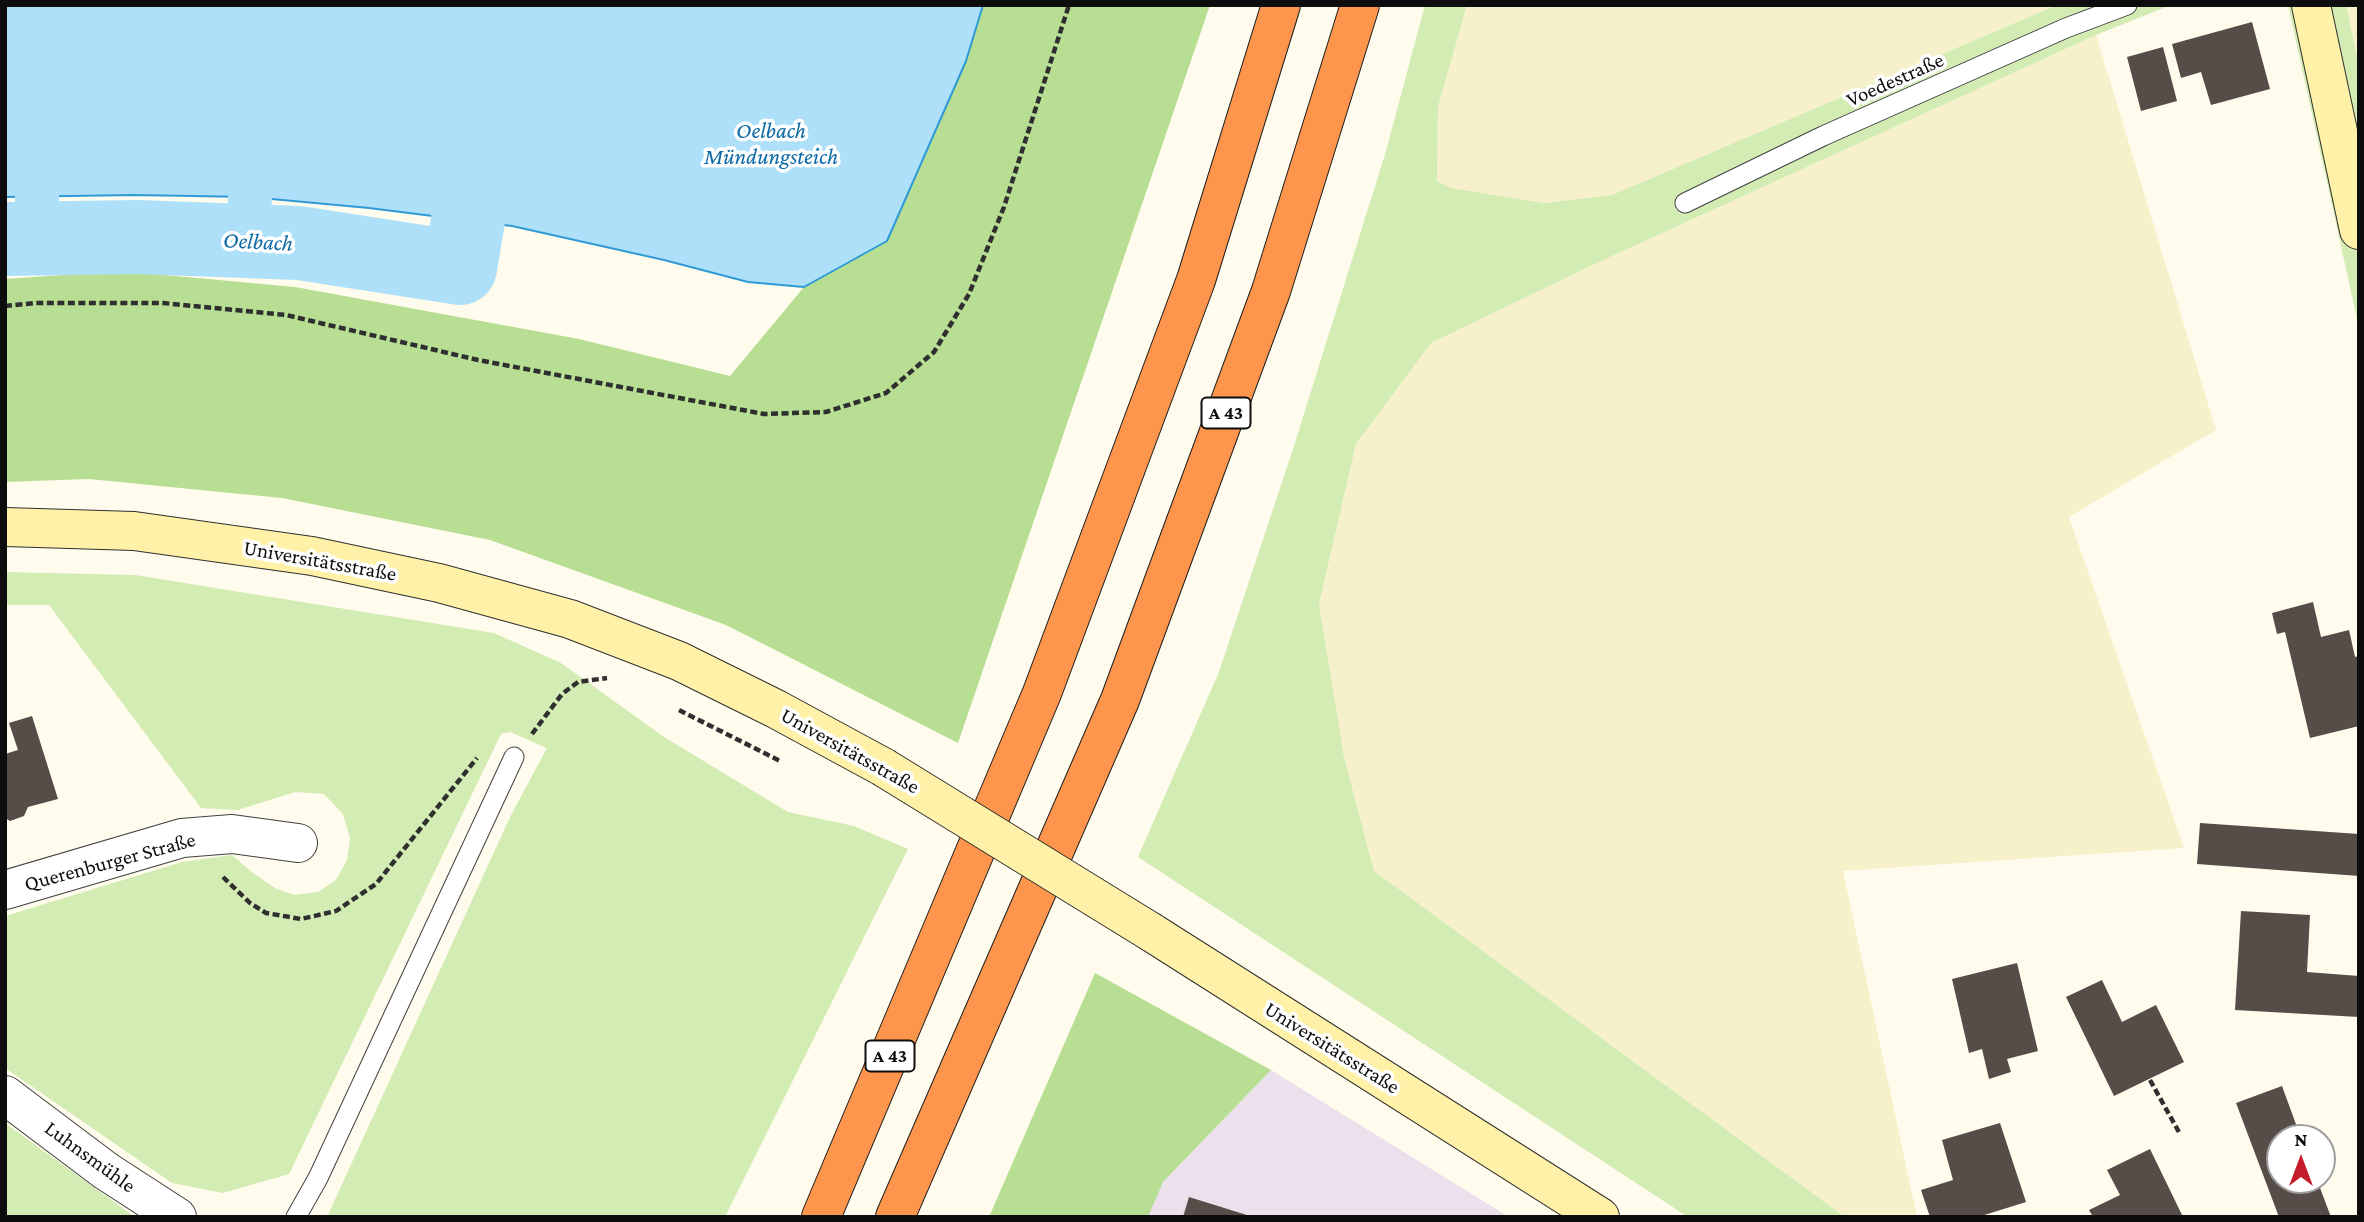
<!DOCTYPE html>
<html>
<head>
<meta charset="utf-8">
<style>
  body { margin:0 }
  #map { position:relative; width:2364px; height:1222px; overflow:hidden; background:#fffbed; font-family:"Crimson Pro",serif }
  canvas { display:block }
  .frame { position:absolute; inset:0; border:7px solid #0d0d0d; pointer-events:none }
  .north { position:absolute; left:2266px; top:1124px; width:70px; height:70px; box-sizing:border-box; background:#fff; border:2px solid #9e9e9e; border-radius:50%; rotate:0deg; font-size:19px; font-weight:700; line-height:28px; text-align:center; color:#0d0d0d }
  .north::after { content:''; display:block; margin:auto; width:24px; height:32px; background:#c51c2b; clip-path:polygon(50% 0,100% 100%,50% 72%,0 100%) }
</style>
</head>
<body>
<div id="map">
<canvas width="2364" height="1222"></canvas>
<div class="frame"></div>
<div class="north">N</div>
</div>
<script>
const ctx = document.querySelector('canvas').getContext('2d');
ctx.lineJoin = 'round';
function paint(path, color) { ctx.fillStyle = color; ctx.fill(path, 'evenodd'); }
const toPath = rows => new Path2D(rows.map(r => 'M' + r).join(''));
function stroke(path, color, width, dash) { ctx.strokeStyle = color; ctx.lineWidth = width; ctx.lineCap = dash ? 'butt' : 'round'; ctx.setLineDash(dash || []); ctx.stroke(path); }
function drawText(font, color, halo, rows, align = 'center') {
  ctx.font = font + ' "Crimson Pro",serif'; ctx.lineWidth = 7; ctx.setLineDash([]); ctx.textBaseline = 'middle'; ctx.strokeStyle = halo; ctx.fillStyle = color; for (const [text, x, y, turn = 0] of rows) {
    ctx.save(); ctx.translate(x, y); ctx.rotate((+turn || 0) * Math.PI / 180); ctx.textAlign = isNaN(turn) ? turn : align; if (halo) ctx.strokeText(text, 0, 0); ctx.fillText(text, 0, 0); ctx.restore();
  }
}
paint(toPath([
  [1271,1070,1509,1217,1144,1217,1163,1182]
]), '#ebe0ec');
paint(toPath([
  [1467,5,2057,5,1612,195,1544,203,1451,188,1437,181,1438,107],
  [2346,5,2359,5,2359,66,2349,20],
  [2096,35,2216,430,2069,517,2184,848,1843,871,1917,1217,1845,1217,1374,871,1344,757,1319,604,1356,444,1431,343,1601,261]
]), '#f7f1cb');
paint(toPath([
  [1425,5,1467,5,1438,107,1437,181,1451,188,1544,203,1612,195,2057,5,2171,5,2096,35,1601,261,1431,343,1356,444,1319,604,1344,757,1374,871,1845,1217,1688,1217,1138,857,1219,672,1293,449,1386,151],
  [2288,5,2346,5,2359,66,2359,328],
  [5,572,135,575,494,633,561,663,664,737,788,812,854,826,908,849,725,1217,327,1217,511,815,547,748,510,732,501,734,289,1174,223,1193,172,1183,5,1068,5,916,182,862,232,855,253,873,275,888,294,895,318,892,336,880,347,860,350,838,343,814,324,794,295,792,238,810,201,808,49,605,5,605],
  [5,1123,135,1217,5,1217]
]), '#d3ecb4');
paint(toPath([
  [983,5,1210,5,958,743,726,625,490,540,282,498,89,479,5,482,5,279,121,271,295,287,579,339,730,376,804,287,888,240,966,61],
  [1095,973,1271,1070,1163,1182,1148,1217,989,1217]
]), '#b7de92');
const water = toPath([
  [5,5,983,5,966,61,887,241,804,287,748,282,664,260,512,226,369,208,250,197,134,195,5,197,5,5]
]);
paint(water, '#aee0fa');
stroke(water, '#309ad6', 2);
stroke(toPath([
  [37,196,37,238],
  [248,241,250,197]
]), '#aee0fa', 44);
stroke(toPath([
  [5,239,138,237,299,243,460,268,468,220]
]), '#aee0fa', 74);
paint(toPath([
  [2252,22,2270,89,2211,105,2201,72,2181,78,2172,44],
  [2163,47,2177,101,2141,111,2127,57],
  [2313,602,2321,637,2349,630,2355,657,2358,656,2359,660,2359,726,2310,738,2285,632,2277,634,2272,613],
  [32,716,58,799,28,807,24,816,10,821,5,818,5,754,18,750,9,723],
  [2200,823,2359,834,2359,876,2197,864],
  [2241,911,2310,915,2307,972,2359,976,2359,1017,2235,1010],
  [2017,963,2038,1051,2007,1059,2011,1072,1989,1079,1982,1049,1969,1053,1952,979],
  [2102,980,2122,1022,2156,1005,2184,1062,2114,1096,2066,997],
  [2282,1086,2301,1138,2280,1138,2280,1180,2317,1180,2331,1217,2279,1217,2236,1103],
  [2000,1123,2026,1202,1978,1217,1930,1217,1921,1190,1953,1180,1942,1140],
  [2150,1149,2183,1217,2093,1217,2089,1210,2120,1195,2107,1170],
  [1189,1197,1250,1216,1249,1217,1183,1217]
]), '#564d48');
const lane = toPath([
  [1685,203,1823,136,2066,28,2127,5],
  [296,1217,318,1178,514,757]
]);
const street = toPath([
  [5,890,182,838,232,834,298,843],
  [5,1095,106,1171,177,1217]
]);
const secondary = toPath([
  [2311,5,2359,230],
  [5,527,134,531,312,556,439,583,570,619,679,661,776,709,883,767],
  [1151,932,1600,1217]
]);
const highway = toPath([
  [821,1217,1042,693,1196,280,1281,5],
  [895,1217,1120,700,1271,291,1360,5]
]);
stroke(lane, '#404040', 21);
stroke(street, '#404040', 40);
stroke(secondary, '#2f2f2f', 40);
stroke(highway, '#1e1e1e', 40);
stroke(toPath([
  [5,306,35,303,163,303,286,315,478,360,764,414,826,412,886,393,934,352,969,294,1004,207,1069,5],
  [679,710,780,761],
  [532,734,562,694,578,682,607,678],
  [223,877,250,903,266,913,301,919,336,911,376,884,477,758],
  [2150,1080,2180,1134]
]), '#2f2f2f', 4.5, [7, 3.5]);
stroke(lane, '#fff', 19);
stroke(street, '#fff', 38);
stroke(secondary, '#fff2a8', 38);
stroke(highway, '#fd964c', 38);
const secondaryBridge = toPath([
  [883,767,1151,932]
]);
stroke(secondaryBridge, '#2f2f2f', 40, []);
stroke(secondaryBridge, '#fff2a8', 38);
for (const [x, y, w] of [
  [1226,413,49],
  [890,1056,49]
]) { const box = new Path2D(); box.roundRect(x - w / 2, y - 15.5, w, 31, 5); ctx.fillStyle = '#fff'; ctx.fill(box); stroke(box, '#0d0d0d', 2); }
drawText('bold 19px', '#0d0d0d', null, [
  ["A 43",1226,413],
  ["A 43",890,1056]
]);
drawText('21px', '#0d0d0d', '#fff', [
  ["Voedestraße",1895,80,-24],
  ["Universitätsstraße",320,561,10],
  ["Universitätsstraße",850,751,29],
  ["Querenburger Straße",110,862,-15],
  ["Universitätsstraße",1332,1048,32],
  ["Luhnsmühle",90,1157,36]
]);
drawText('italic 23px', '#0e6aa6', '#fff', [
  ["Oelbach",771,131],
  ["Mündungsteich",771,157],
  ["Oelbach",258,242,3]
]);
</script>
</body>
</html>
